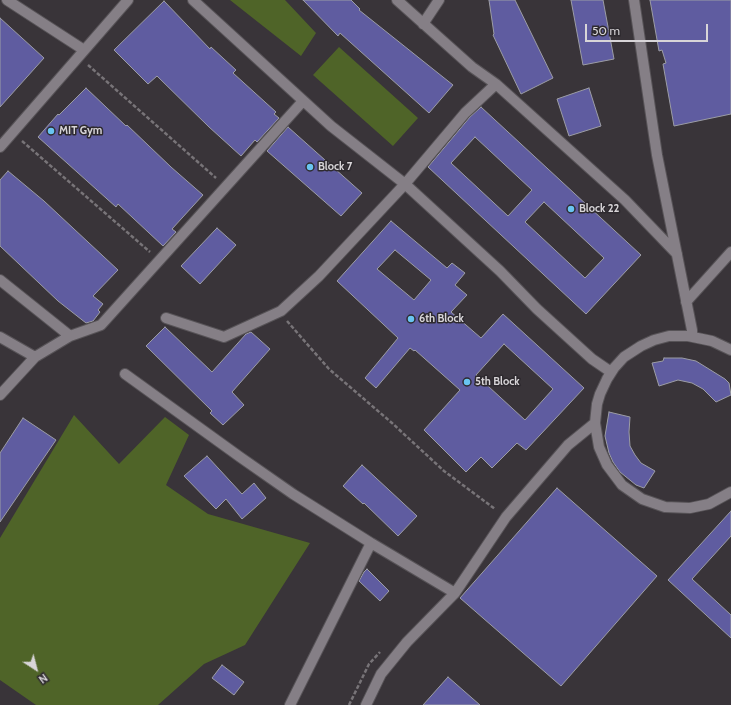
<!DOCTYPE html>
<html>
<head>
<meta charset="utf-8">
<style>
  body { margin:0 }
  #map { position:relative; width:731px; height:705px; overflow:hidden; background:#393439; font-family:Cabin,sans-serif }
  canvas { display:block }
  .north { position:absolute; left:16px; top:649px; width:40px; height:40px; -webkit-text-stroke:3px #2e2a2f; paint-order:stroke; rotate:144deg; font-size:11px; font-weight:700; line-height:16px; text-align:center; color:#d8d5d8 }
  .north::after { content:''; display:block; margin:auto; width:14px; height:18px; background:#d8d5d8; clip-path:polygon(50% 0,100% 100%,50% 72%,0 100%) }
  .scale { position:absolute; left:585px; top:24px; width:123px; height:18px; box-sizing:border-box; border:2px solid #d8d5d8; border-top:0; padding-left:5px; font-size:12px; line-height:14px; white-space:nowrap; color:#d8d5d8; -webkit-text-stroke:3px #2e2a2f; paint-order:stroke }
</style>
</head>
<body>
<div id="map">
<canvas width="731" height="705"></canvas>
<div class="north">N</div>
<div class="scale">50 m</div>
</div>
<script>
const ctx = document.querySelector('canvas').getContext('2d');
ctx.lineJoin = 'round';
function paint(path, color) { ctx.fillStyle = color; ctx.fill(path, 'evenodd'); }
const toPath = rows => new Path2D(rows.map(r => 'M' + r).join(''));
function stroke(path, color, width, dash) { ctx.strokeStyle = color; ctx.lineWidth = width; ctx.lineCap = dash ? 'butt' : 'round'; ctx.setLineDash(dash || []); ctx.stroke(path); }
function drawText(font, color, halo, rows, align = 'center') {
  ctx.font = font + ' Cabin,sans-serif'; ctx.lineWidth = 3; ctx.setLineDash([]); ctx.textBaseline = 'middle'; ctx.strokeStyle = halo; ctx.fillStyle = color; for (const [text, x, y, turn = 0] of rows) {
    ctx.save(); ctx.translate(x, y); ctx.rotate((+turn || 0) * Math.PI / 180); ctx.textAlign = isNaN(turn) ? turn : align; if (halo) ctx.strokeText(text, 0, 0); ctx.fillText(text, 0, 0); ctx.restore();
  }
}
paint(toPath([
  [230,0,285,0,316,33,301,56],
  [339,47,418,118,393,146,313,75],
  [74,415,119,464,165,417,189,435,166,485,208,514,310,543,245,645,204,664,158,705,36,705,0,680,0,538]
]), '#4f6428');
const building = toPath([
  [303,0,351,0,360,9,359,10,453,85,429,113,340,33,338,36,303,0],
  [489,0,515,0,553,78,521,94,493,35,494,34,489,0],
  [571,0,603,0,614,59,583,65,571,0],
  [650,0,731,0,731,114,674,126,663,64,666,63,662,50,659,51,650,0],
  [164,1,210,49,211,47,236,70,233,73,276,112,274,114,279,118,257,142,255,140,241,156,209,127,157,76,148,84,114,50,164,1],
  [0,18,44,58,0,107,0,18],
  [86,88,126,126,127,125,171,167,203,195,172,229,176,232,163,246,118,204,116,207,38,137,58,114,59,115,86,88],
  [589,88,601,126,569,136,557,99,589,88],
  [481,107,641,255,586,314,428,167,470,117,481,107],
  [475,137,532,190,508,216,451,163,475,137],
  [544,202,604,258,585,278,525,222,544,202],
  [288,127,362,193,341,216,267,151,288,127],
  [8,171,44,201,118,270,93,296,103,304,98,310,100,312,93,321,86,323,58,301,0,246,0,180,8,171],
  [391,221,447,268,452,263,465,273,455,285,467,295,451,312,481,338,503,314,584,388,526,450,517,443,492,468,481,457,466,472,424,430,460,390,415,350,414,351,410,348,376,388,365,378,398,338,337,281,391,221],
  [395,250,431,280,414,300,377,269,395,250],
  [504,344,553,389,525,420,476,375,504,344],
  [217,228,236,245,200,284,181,266,217,228],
  [165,327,212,372,246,334,251,332,270,349,232,392,244,405,223,425,210,413,212,411,146,346,165,327],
  [664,358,682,358,696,361,725,379,729,383,731,395,716,402,703,389,692,383,678,380,659,386,652,363,663,361,664,358],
  [609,412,630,417,629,432,630,446,635,455,641,463,655,471,644,488,636,485,620,472,613,462,609,453,605,436,609,412],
  [23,418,56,440,0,522,0,453,23,418],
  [207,456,242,494,254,483,266,498,242,519,226,499,216,509,184,476,207,456],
  [362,465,417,516,398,536,364,503,363,504,343,486,362,465],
  [557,488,657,576,561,686,460,598,557,488],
  [731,511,731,536,692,579,731,615,731,638,668,580,731,511],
  [367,569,389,591,380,601,359,581,364,572,367,569],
  [222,665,244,682,234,695,212,678,222,665],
  [448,677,480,705,423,705,448,677]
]);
paint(building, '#5f5ca0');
stroke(building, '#9c9da5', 1);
const minor = toPath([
  [7,0,84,50],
  [397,0,472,67,496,84],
  [634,0,657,155,692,330,692,336],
  [423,24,439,0],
  [0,147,128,0],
  [0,280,70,336,35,357,0,395],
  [686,302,731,252],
  [166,318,224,337,281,311,319,276,405,184,331,126,193,0],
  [70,336,101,325,303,101],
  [0,337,35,357],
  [731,350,712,341,688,336,669,336,654,340,641,346,624,357,614,368,607,379,600,394,597,404,595,423,599,447,607,465,622,485,642,499,665,507,690,508,709,504,731,492],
  [611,372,592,359,537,309,500,271,405,184,465,113,496,84,625,200,677,254],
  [125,374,240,457,293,494,371,543,455,593],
  [290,705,371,543],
  [366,705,381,674,407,642,455,593,506,517,568,445,595,423]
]);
stroke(minor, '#575357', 12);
stroke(toPath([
  [88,65,216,178],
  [22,141,150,252],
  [287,321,329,369,392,423,444,471,495,509],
  [349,705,369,664,380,652]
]), '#787478', 2.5, [4, 2]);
stroke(minor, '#857f86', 10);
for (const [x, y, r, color] of [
  [51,131,4,"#69c4f1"],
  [310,167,4,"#69c4f1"],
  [571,209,4,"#69c4f1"],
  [411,319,4,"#69c4f1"],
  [467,382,4,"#69c4f1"]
]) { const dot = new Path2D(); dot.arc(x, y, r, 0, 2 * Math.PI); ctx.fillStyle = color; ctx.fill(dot); stroke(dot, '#2e2a2f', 1.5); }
drawText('bold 11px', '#d8d5d8', '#2e2a2f', [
  ["MIT Gym",59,131],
  ["Block 7",318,167],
  ["Block 22",579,209],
  ["6th Block",419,319],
  ["5th Block",475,382]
], 'left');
</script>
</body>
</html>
